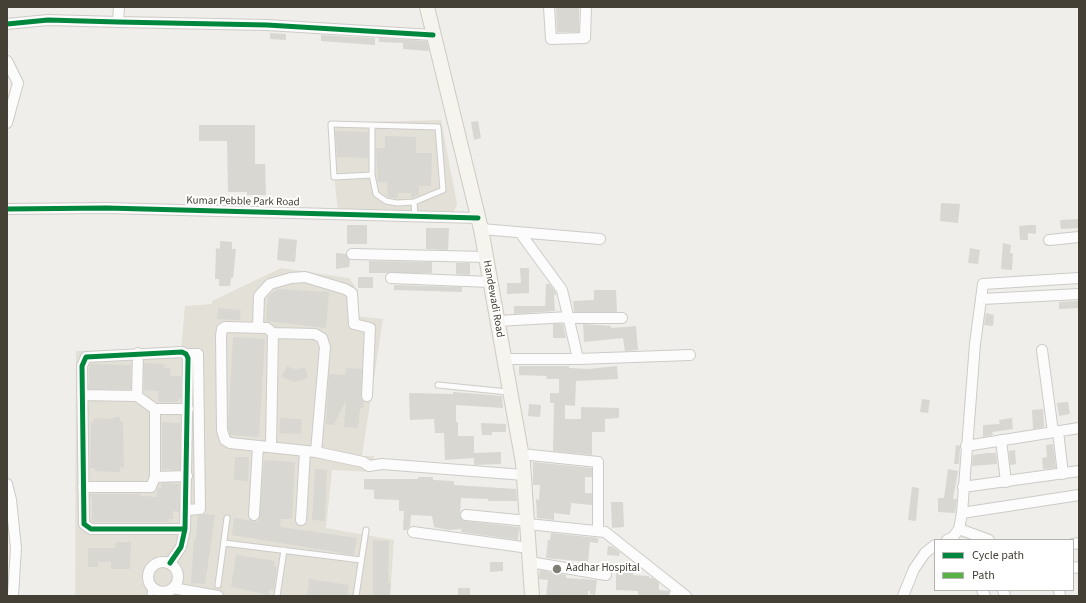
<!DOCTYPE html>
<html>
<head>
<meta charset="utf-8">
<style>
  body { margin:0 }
  #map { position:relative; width:1086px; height:603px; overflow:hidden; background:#efeeea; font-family:"Source Sans 3",sans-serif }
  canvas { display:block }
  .frame { position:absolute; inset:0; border:8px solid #444036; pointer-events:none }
  .legend { position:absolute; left:934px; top:539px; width:140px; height:52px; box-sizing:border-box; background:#fff; border:1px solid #b4b3af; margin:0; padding:5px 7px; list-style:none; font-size:12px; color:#444036 }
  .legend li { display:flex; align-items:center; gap:8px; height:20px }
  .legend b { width:20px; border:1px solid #b4b3af }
</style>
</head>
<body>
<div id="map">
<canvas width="1086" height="603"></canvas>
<div class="frame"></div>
<ul class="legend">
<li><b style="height:5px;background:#00873e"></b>Cycle path</li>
<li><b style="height:5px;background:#57b346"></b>Path</li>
</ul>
</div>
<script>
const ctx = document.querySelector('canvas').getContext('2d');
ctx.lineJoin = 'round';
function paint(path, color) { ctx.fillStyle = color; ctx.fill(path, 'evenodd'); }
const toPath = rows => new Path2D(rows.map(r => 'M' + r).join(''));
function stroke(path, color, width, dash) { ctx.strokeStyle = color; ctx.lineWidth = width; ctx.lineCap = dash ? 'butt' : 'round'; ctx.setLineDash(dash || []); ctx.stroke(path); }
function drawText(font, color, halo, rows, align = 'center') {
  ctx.font = font + ' "Source Sans 3",sans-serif'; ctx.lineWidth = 4; ctx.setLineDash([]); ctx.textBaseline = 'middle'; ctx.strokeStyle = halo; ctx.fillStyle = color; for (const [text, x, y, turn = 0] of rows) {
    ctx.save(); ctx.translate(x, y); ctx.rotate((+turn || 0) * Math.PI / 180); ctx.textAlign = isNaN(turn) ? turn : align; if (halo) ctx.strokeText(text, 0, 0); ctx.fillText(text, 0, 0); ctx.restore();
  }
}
paint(toPath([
  [441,120,457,204,454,211,449,215,338,211,328,123],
  [281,268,349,278,358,291,356,316,383,319,362,456,374,456,371,472,332,470,326,528,394,540,390,596,75,596,76,351,181,350,185,306,212,304,212,301]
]), '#e3e0d7');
paint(toPath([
  [556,8,579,8,579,32,557,32],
  [270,33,286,34,286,40,270,39],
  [321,35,375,38,375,45,321,41],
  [379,38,427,41,429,51,403,49,403,43,379,42],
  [478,121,481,138,474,140,471,122],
  [199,125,255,125,255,164,265,164,266,195,247,195,247,192,228,192,227,141,199,141],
  [335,131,368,132,368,158,337,157],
  [385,136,416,137,416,153,432,153,431,186,419,186,419,195,411,198,411,193,398,193,398,198,388,197,387,182,378,182,376,148,385,148],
  [941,203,960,204,958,223,940,221],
  [1079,219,1079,228,1061,229,1060,220],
  [347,225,367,225,367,244,347,244],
  [1029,225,1036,225,1036,234,1028,233,1028,240,1020,240,1019,226],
  [426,228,449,228,448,250,426,249],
  [279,238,297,240,295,262,277,260],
  [220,241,232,242,232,249,236,249,233,278,231,278,230,286,219,286,219,279,215,279,216,248,220,249],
  [1003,243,1011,245,1010,253,1013,253,1012,270,1001,269],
  [970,248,980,250,978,264,968,263],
  [336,253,346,254,350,260,349,267,336,269],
  [369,261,432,262,432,273,369,273],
  [456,263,470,263,470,275,456,274],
  [520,268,529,268,529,293,507,294,507,283,521,283],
  [358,277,373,277,373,288,358,288],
  [546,284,550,284,556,293,556,295,554,295,555,311,514,314,514,306,545,306],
  [394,285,462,287,462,292,394,290],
  [277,289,329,292,326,328,266,321,268,296],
  [594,290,616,290,617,312,574,312,573,301,594,300],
  [1079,301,1079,308,1059,309,1059,302],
  [218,308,241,310,240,320,217,319],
  [986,313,994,315,993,326,984,325],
  [553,324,563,324,566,338,553,338],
  [583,324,611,326,611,328,636,326,638,350,625,351,623,338,584,342],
  [233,337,265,339,259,437,230,435,228,429],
  [144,363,165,364,164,368,171,368,170,376,181,376,181,399,178,399,178,402,158,402,159,391,144,390],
  [90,364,131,365,131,389,89,389,89,367,90,368],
  [287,366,296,370,305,367,308,378,295,382,281,377],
  [519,366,569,366,569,368,588,369,617,366,618,379,576,381,575,406,565,405,565,419,581,419,581,407,619,408,619,418,605,419,605,432,592,432,592,455,553,451,554,403,550,403,550,393,559,393,559,379,546,379,547,376,519,375],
  [346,368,362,369,361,396,364,402,363,408,360,408,358,428,344,427,346,400,334,425,326,424,329,374,345,375],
  [453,392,502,396,503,408,456,405,456,422,458,422,458,436,474,436,474,453,501,452,501,464,474,465,474,458,445,460,444,433,435,433,434,419,410,420,409,393,453,394],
  [922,399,930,400,928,413,920,412],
  [1068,402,1070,414,1059,416,1057,403],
  [529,404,541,405,540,417,528,416],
  [1043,409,1044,427,1033,429,1032,410],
  [114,417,120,417,120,421,123,421,124,468,120,467,120,472,95,471,95,468,90,468,91,421,94,422,94,418,113,419],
  [280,418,302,419,301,434,279,433],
  [1012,418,1013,429,992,432,993,435,983,437,983,425,1000,424,999,420],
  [162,422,180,423,180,470,162,469],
  [481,423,506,424,506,432,492,432,492,435,482,435],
  [1053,444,1056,468,1043,469,1042,458,1047,457,1046,445],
  [956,445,960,446,960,449,959,464,954,464],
  [1015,450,1016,464,1010,465,1009,451],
  [987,453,996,453,997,464,972,466,973,455],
  [235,457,249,457,248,481,234,480],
  [264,460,295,462,292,519,281,519,280,527,357,538,354,555,232,535,234,518,259,522],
  [533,462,592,468,592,477,585,477,585,493,592,493,592,505,571,503,570,515,554,513,554,520,537,518,536,499,539,500,540,485,533,485],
  [315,469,327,470,325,521,312,520],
  [948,469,958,471,953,499,957,499,955,513,938,512,938,498,944,498],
  [418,477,433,477,433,480,454,481,454,485,516,489,517,501,488,501,488,499,461,498,460,515,462,520,465,521,519,527,518,540,461,532,462,529,448,530,434,527,432,516,411,515,410,526,407,530,403,530,404,511,399,511,399,500,374,499,374,490,364,489,364,479,418,479],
  [161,483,179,484,179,512,173,511,173,519,169,519,169,522,92,522,92,497,90,497,90,494,141,494,141,496,157,497,157,489,161,488],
  [912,487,919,488,916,521,908,520],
  [611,502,623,502,624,527,612,528],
  [204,514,215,515,205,584,191,583,194,538,196,538,198,516],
  [551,533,598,538,598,543,590,542,588,562,546,558,548,540,550,540],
  [373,540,389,541,388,583,391,583,390,596,373,596],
  [116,542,131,542,130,569,111,569,111,562,98,562,98,567,88,567,88,548,115,548],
  [608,546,613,547,620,552,619,556,607,555],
  [236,555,275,561,274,566,277,566,274,590,269,590,269,595,231,587],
  [490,562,503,562,503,571,490,572],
  [616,567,634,567,633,575,649,576,649,578,653,578,659,583,659,590,669,591,668,596,638,596,638,591,616,590],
  [540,570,566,575,566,578,597,580,595,595,590,594,590,591,588,591,588,596,546,596,548,580,539,579],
  [309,579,349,585,347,596,307,596],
  [458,588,470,588,470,596,458,596]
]), '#d8d7d2');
const lane = toPath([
  [372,175,372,125],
  [414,202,397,203,386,201,376,194,372,175,334,177,331,124,438,127,443,190,414,202,415,216],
  [438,385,508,392],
  [224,543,361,560],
  [218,585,227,518],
  [150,596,151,587],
  [277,596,284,550],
  [356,596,366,530]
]);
const street = toPath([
  [549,7,551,39,585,38,586,7],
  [118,22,119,7],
  [7,24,48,20,118,22,267,25,433,35],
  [7,61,18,83,7,123],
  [7,209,107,208,478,218],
  [481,229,600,239],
  [1049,240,1079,237],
  [352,254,486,257],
  [391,278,490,282],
  [982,299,1079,294],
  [569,318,622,318],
  [497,321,569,317],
  [258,327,259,296,270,284,291,278,305,277,345,289,352,293,354,324,370,328,367,396],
  [273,333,315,334,322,338,325,347,316,452],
  [1042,350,1053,432],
  [504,359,578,359,562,290,521,234],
  [578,359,690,355],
  [82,395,137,396,155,409,188,409],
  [137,396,138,353],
  [1058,431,1063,474],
  [1001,440,1006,482],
  [271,446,273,333,267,328,225,327,222,329,221,336,222,430,225,440,230,443,316,452,363,462,369,466,382,464,524,475],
  [966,446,1079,428],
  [521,454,598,462,598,531],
  [155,477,187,476],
  [7,484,11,500,16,548,13,596],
  [83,487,151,487,155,477,155,409],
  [963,487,1079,471],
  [186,510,200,509,198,354,186,354],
  [962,513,1079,495],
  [254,515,258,446],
  [466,515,528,521],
  [301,520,305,451],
  [528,524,605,532,677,589],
  [959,529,989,540],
  [413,532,529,548],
  [947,540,953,537,959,529,962,513,975,344,983,284,1079,278],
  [1073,544,1079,543],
  '148 577a15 15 0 1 1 30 0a15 15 0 1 1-30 0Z',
  [530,562,606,575],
  [170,563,181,547,185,529,188,358,186,354,182,352,86,357,82,366,84,524,91,529,185,529],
  [1073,567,1079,568],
  [173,588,218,596],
  [982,590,985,596],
  [1003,590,1005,596],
  [1059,590,1060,596],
  [674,596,677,589,686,596],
  [903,596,914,569,925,553,935,545]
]);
const secondary = toPath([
  [427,7,481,229,523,463,532,596]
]);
stroke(lane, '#cdcbc7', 7);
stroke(street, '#cdcbc7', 12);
stroke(secondary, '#cecbc1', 16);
stroke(lane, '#fdfcfc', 5);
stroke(street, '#fdfcfc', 10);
stroke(secondary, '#f5f4ef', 14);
stroke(toPath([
  [82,596,82,595]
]), '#57b346', 4, [8, 4]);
stroke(toPath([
  [7,24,48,20,118,22,267,25,433,35],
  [7,209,107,208,478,218],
  [170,563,181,547,185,529,188,358,186,354,182,352,86,357,82,366,84,524,91,529,185,529]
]), '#00873e', 5);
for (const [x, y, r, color] of [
  [557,569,5,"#807d75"]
]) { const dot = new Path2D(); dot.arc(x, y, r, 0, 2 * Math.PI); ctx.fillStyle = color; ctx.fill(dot); stroke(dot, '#fff', 1.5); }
drawText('11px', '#444036', '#fff', [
  ["Kumar Pebble Park Road",243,202,1],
  ["Handewadi Road",493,299,80]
]);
drawText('11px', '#444036', '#fff', [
  ["Aadhar Hospital",566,569]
], 'left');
</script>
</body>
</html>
